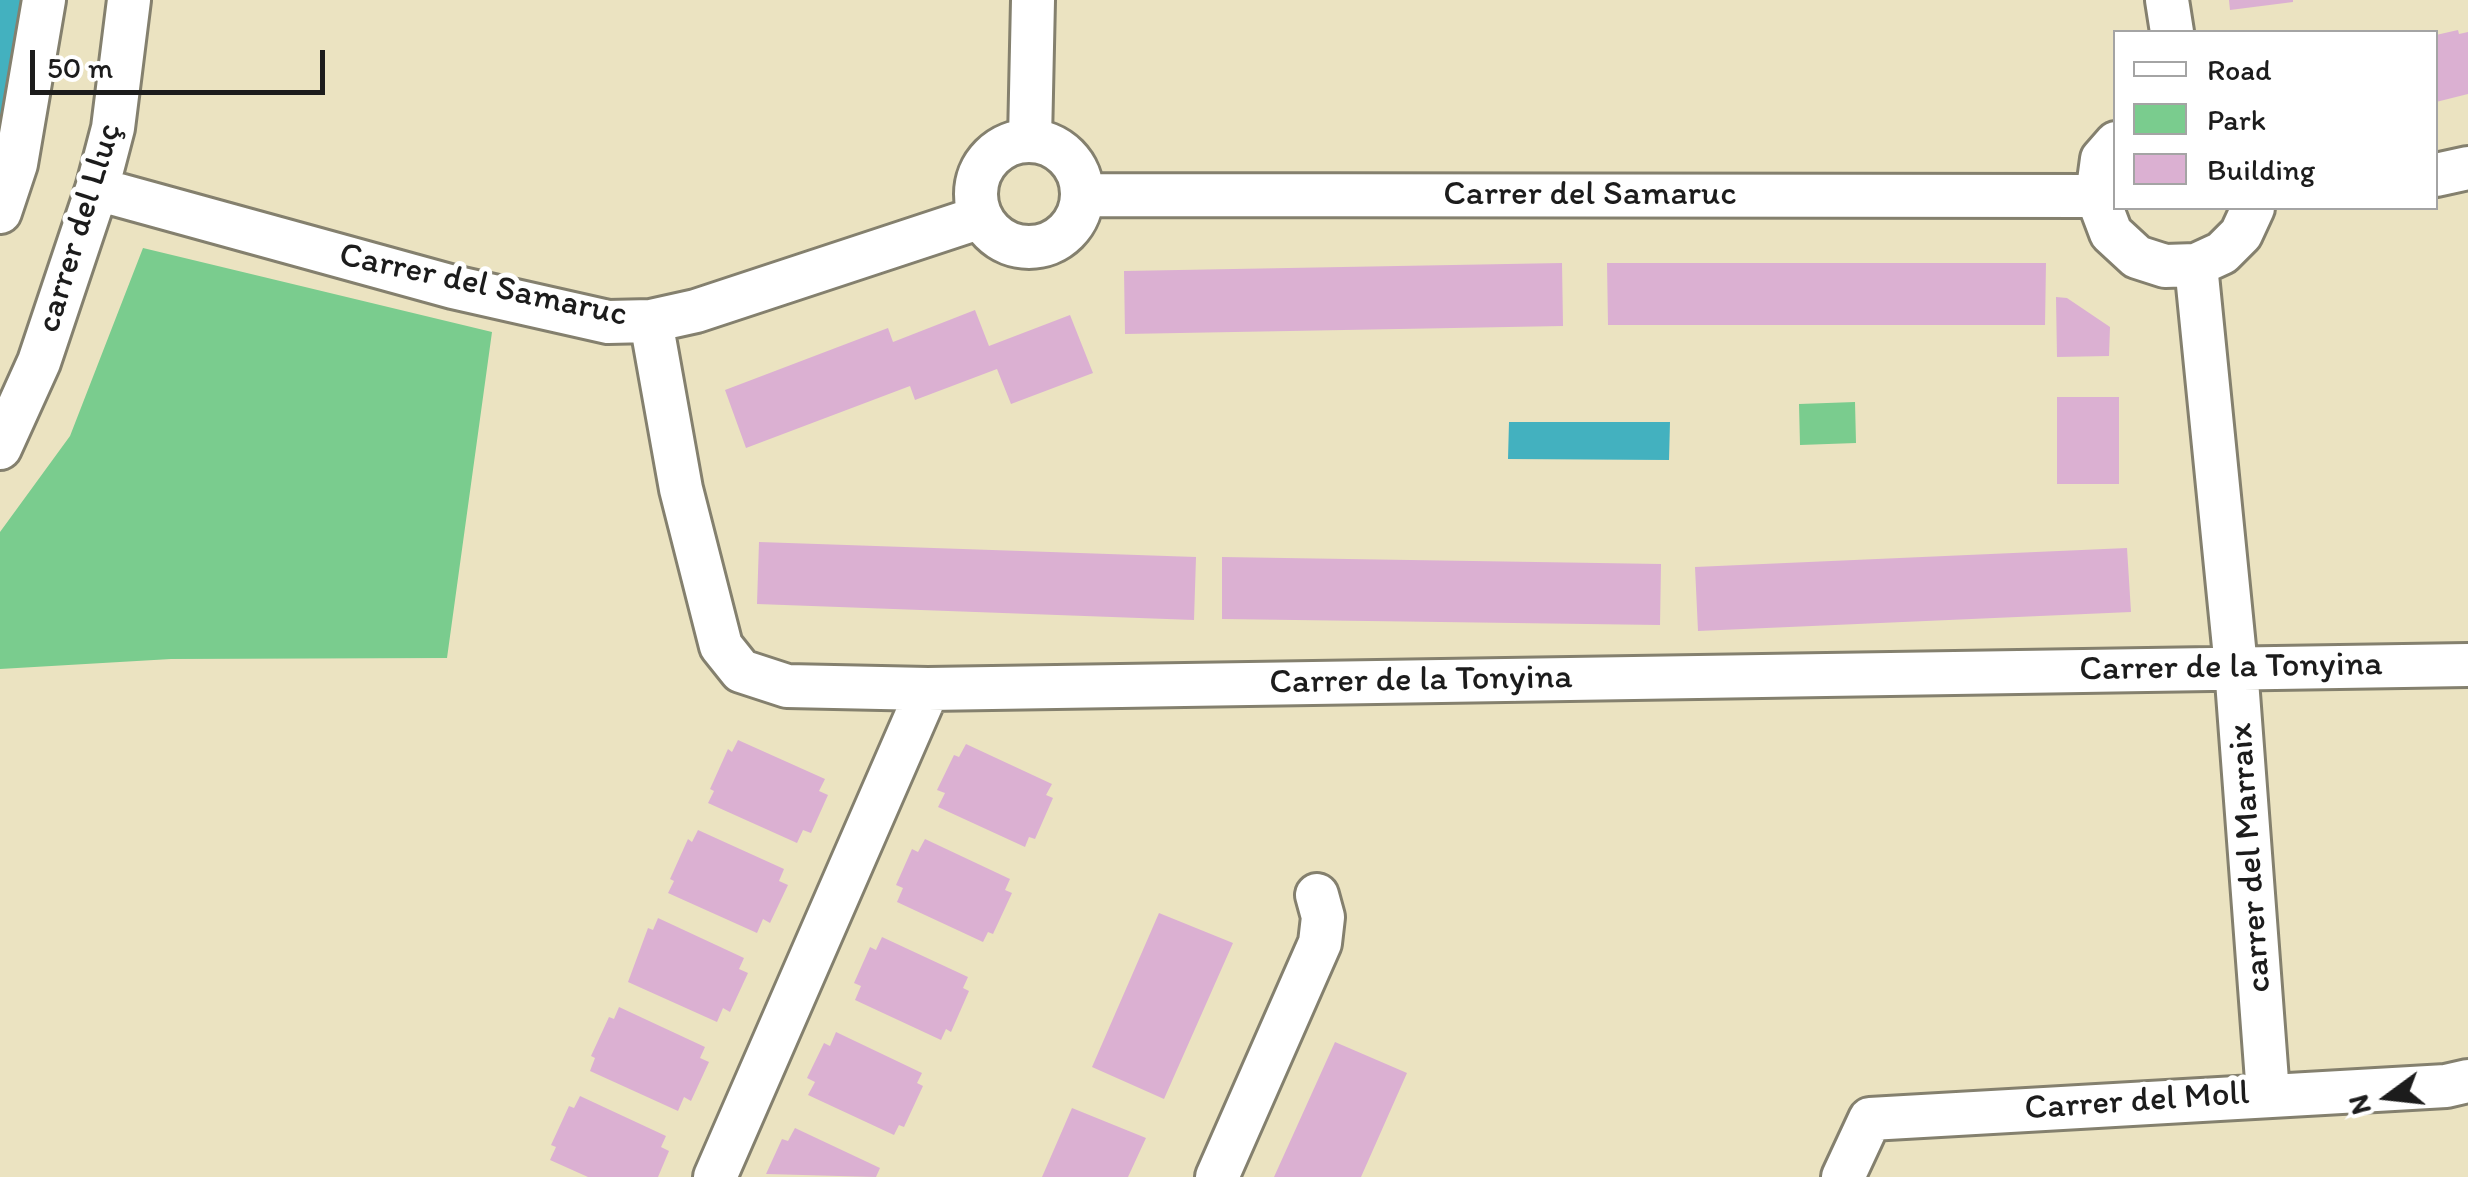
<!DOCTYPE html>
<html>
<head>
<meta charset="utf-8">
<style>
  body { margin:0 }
  #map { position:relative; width:2468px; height:1177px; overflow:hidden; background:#ebe3c1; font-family:Itim,sans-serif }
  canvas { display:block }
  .legend { position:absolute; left:2113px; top:30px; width:325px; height:180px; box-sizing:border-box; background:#fff; border:2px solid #a4a4a4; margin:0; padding:12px 18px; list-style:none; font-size:30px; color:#1c1c1c }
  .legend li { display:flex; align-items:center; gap:20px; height:50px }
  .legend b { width:50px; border:2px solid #a4a4a4 }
  .north { position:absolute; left:2338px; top:1047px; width:100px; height:100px; -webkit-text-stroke:8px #fff; paint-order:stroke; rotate:255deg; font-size:28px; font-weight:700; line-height:40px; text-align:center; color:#1c1c1c }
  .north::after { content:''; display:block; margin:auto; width:35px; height:45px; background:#1c1c1c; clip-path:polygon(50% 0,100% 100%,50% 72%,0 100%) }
  .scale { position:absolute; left:30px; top:50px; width:295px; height:45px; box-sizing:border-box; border:5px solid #1c1c1c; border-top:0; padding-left:12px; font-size:30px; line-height:35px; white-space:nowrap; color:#1c1c1c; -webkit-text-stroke:8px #fff; paint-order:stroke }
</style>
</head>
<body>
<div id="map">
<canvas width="2468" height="1177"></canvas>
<ul class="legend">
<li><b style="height:12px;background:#fff"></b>Road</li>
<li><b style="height:28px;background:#7acc8e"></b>Park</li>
<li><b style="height:28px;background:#dbb0d2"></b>Building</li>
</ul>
<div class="north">N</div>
<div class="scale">50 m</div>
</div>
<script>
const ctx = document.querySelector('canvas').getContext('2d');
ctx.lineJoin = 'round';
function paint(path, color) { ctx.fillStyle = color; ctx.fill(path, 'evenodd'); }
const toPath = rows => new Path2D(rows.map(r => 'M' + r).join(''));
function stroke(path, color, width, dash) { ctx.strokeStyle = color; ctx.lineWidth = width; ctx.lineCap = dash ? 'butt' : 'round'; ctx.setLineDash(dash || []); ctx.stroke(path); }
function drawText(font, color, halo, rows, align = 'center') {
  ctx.font = font + ' Itim,sans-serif'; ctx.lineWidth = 10; ctx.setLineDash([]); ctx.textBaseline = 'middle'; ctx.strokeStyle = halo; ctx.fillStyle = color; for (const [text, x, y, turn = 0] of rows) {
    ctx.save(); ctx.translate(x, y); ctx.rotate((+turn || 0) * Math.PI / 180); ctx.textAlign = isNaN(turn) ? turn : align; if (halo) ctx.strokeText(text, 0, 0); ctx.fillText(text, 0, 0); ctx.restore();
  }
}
paint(toPath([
  [143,248,492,332,447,658,171,659,0,669,0,532,70,436],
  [1855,402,1856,443,1800,445,1799,404]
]), '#7acc8e');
paint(toPath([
  [0,0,26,0,0,140],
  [1509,422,1670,422,1669,460,1508,459]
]), '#43b1bf');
paint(toPath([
  [2229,0,2293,0,2293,2,2230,10],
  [2458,30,2459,34,2468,32,2468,94,2436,102,2436,35],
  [1562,263,1563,326,1125,334,1124,271],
  [1607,263,2046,263,2045,325,1608,325],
  [2056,297,2067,298,2110,327,2109,356,2057,357],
  [975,310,989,346,1070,315,1093,373,1011,404,997,369,915,400,910,386,746,448,725,390,888,328,893,342],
  [2057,397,2119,397,2119,484,2057,484],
  [759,542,1196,557,1194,620,757,604],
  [2127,548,2131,612,1698,631,1695,567],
  [1222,557,1661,564,1660,625,1222,619],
  [738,740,825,779,819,791,828,795,811,833,803,830,797,843,708,803,714,791,710,789,728,749,732,752],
  [966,744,1052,784,1046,795,1053,798,1035,839,1029,837,1025,847,938,807,945,793,937,790,954,755,959,757],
  [698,830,784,869,779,881,788,885,770,923,763,919,757,933,668,893,674,881,670,879,688,839,692,842],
  [925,839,1010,879,1005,890,1012,893,993,934,988,932,983,942,897,902,903,888,896,885,912,849,918,852],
  [1159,913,1233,943,1164,1099,1092,1067],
  [658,918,744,958,739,969,748,973,730,1012,723,1008,717,1022,628,982,648,928,653,930],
  [882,937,968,977,963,988,969,991,951,1032,946,1029,941,1040,855,1000,861,986,854,983,870,947,876,950],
  [619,1007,705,1047,700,1058,709,1062,691,1101,684,1097,678,1111,590,1071,595,1058,591,1056,609,1017,614,1019],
  [836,1032,922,1073,917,1083,923,1086,904,1127,899,1125,894,1135,808,1095,815,1082,807,1078,824,1043,830,1046],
  [1335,1042,1407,1073,1361,1177,1274,1177],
  [580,1096,666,1136,661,1147,669,1151,658,1177,588,1177,550,1160,556,1147,551,1145,569,1106,574,1108],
  [1072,1108,1146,1138,1128,1177,1042,1177],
  [795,1128,880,1168,876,1177,766,1174,782,1139,788,1141]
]), '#dbb0d2');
const minor = toPath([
  [2167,0,2172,32],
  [1030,140,1033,0],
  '976 194a53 53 0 1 1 106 0a53 53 0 1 1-106 0Z',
  [2116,143,2102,159,2097,196,2111,233,2137,257,2165,266,2196,265,2222,253,2241,234,2253,208],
  [2436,175,2468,168],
  [97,189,453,287,608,322,651,321,696,311,981,217],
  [1083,195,2097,196],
  [0,212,16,164,44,0],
  [2196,265,2236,667,2268,1094],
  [651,321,681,489,721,646,741,671,787,686,928,689,2468,665],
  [0,448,39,362,97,189,113,128,129,0],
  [715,1177,928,689],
  [1217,1177,1320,943,1323,917,1317,895],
  [1843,1177,1870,1119,2446,1086,2468,1081]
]);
stroke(minor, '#84806e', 48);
stroke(minor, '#fff', 42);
drawText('35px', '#1c1c1c', '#fff', [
  ["Carrer del Samaruc",1590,195],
  ["carrer del Lluç",80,228,-73],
  ["Carrer del Samaruc",483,286,12],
  ["Carrer de la Tonyina",2231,668,-1],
  ["Carrer de la Tonyina",1421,681,-1],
  ["carrer del Marraix",2251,858,-94],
  ["Carrer del Moll",2137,1102,-4]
]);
</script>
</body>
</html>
